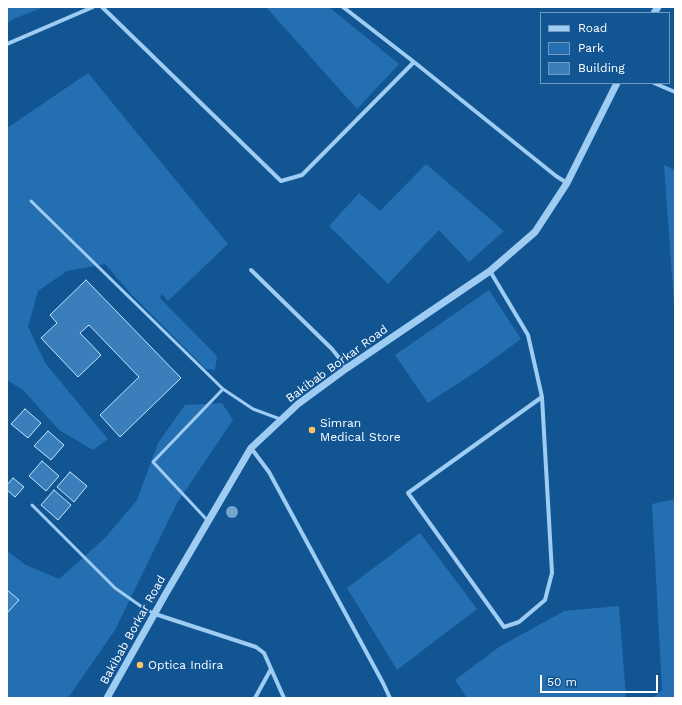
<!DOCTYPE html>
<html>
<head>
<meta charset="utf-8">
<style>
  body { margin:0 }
  #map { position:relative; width:682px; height:705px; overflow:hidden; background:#115593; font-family:"Work Sans",sans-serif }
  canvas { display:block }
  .frame { position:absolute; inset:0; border:8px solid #fff; pointer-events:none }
  .legend { position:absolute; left:540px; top:12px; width:130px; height:72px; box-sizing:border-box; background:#115593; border:1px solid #7099be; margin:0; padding:5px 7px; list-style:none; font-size:12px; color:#fff }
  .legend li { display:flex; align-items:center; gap:8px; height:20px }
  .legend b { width:20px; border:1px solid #7099be }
  .scale { position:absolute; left:540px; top:675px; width:118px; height:18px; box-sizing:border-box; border:2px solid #fff; border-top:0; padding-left:5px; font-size:12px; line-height:14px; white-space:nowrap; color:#fff; -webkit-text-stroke:3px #115593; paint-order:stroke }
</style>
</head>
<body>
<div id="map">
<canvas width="682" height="705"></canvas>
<div class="frame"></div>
<ul class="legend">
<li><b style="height:5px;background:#9eccf3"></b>Road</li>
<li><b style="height:11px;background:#236fb2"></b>Park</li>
<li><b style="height:11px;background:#3a7fbb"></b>Building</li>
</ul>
<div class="scale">50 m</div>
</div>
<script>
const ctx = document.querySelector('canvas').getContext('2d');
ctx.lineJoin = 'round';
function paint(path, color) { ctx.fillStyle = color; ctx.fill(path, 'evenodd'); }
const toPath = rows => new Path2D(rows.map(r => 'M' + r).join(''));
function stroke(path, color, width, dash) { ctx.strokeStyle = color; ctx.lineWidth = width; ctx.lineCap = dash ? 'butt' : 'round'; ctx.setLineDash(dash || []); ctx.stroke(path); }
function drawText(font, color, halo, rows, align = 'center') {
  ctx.font = font + ' "Work Sans",sans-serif'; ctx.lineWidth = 3.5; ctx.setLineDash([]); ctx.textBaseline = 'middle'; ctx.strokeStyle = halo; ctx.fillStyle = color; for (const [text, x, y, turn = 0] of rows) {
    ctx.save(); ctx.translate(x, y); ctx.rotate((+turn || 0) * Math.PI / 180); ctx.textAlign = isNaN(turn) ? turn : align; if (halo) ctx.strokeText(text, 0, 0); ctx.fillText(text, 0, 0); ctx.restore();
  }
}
paint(toPath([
  [7,7,45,7,13,19,7,23],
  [266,7,329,7,399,64,357,109],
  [88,73,228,244,168,301,162,294,160,298,217,356,215,370,206,369,131,294,105,264,67,271,38,291,28,327,46,364,108,439,93,450,59,430,23,390,7,380,7,128],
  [426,164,504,231,469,262,439,230,388,284,329,226,359,193,380,211],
  [664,165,675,170,675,319],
  [489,290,521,339,480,369,428,403,395,355],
  [222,403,233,420,177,503,115,630,68,698,7,698,7,551,26,565,59,579,105,538,137,500,158,443,185,405],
  [675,499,675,698,652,698,662,690,652,504],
  [420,533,477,609,397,670,347,588],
  [619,606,626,698,467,698,455,680,499,647,564,611]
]), '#236fb2');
const building = toPath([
  [86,280,181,378,120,437,100,415,139,377,89,325,80,333,101,355,78,377,41,338,57,323,50,315,86,280],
  [25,409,41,423,28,438,11,424,25,409],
  [48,431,64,445,51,460,34,446,48,431],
  [42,461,59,476,46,491,29,476,42,461],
  [70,472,87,486,74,502,57,487,70,472],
  [13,478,24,487,15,497,7,490,7,485,13,478],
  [54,490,71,505,58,520,41,505,54,490],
  [7,590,19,600,7,613,7,590]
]);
paint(building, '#3a7fbb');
stroke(building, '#c6e4fd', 1);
stroke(toPath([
  [31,201,223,389],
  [32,505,115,588,142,607,155,614],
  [208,521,153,462,223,389,253,409,280,419]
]), '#9eccf3', 3);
stroke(toPath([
  [102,7,281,181,302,175,414,62],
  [343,7,414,62,556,176,567,183],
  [7,44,93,7],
  [654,83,675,92],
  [251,270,332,349,347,368],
  [490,271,528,335,542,397,552,573,545,600,519,622,504,627,408,493,542,397],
  [251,448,269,472,383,683,390,698],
  [155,614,256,647,264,653,284,698],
  [255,698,271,669]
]), '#9eccf3', 4);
stroke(toPath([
  [654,13,658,7],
  [107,698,165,595,251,448,298,404,347,368,490,271,535,232,567,183,617,83]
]), '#9eccf3', 7);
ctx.fillStyle = '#75a4cd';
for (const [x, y] of [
  [232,512]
]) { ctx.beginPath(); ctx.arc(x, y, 6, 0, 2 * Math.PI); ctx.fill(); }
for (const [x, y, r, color] of [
  [312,430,4,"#ffc460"],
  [140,665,4,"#ffc460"]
]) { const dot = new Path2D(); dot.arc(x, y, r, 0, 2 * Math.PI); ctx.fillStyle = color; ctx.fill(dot); stroke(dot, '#115593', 1.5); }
drawText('12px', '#fff', '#115593', [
  ["Bakibab Borkar Road",337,364,-36],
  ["Bakibab Borkar Road",133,630,-61]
]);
drawText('12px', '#fff', '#115593', [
  ["Simran",320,423],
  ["Medical Store",320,437],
  ["Optica Indira",148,665]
], 'left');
</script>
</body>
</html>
